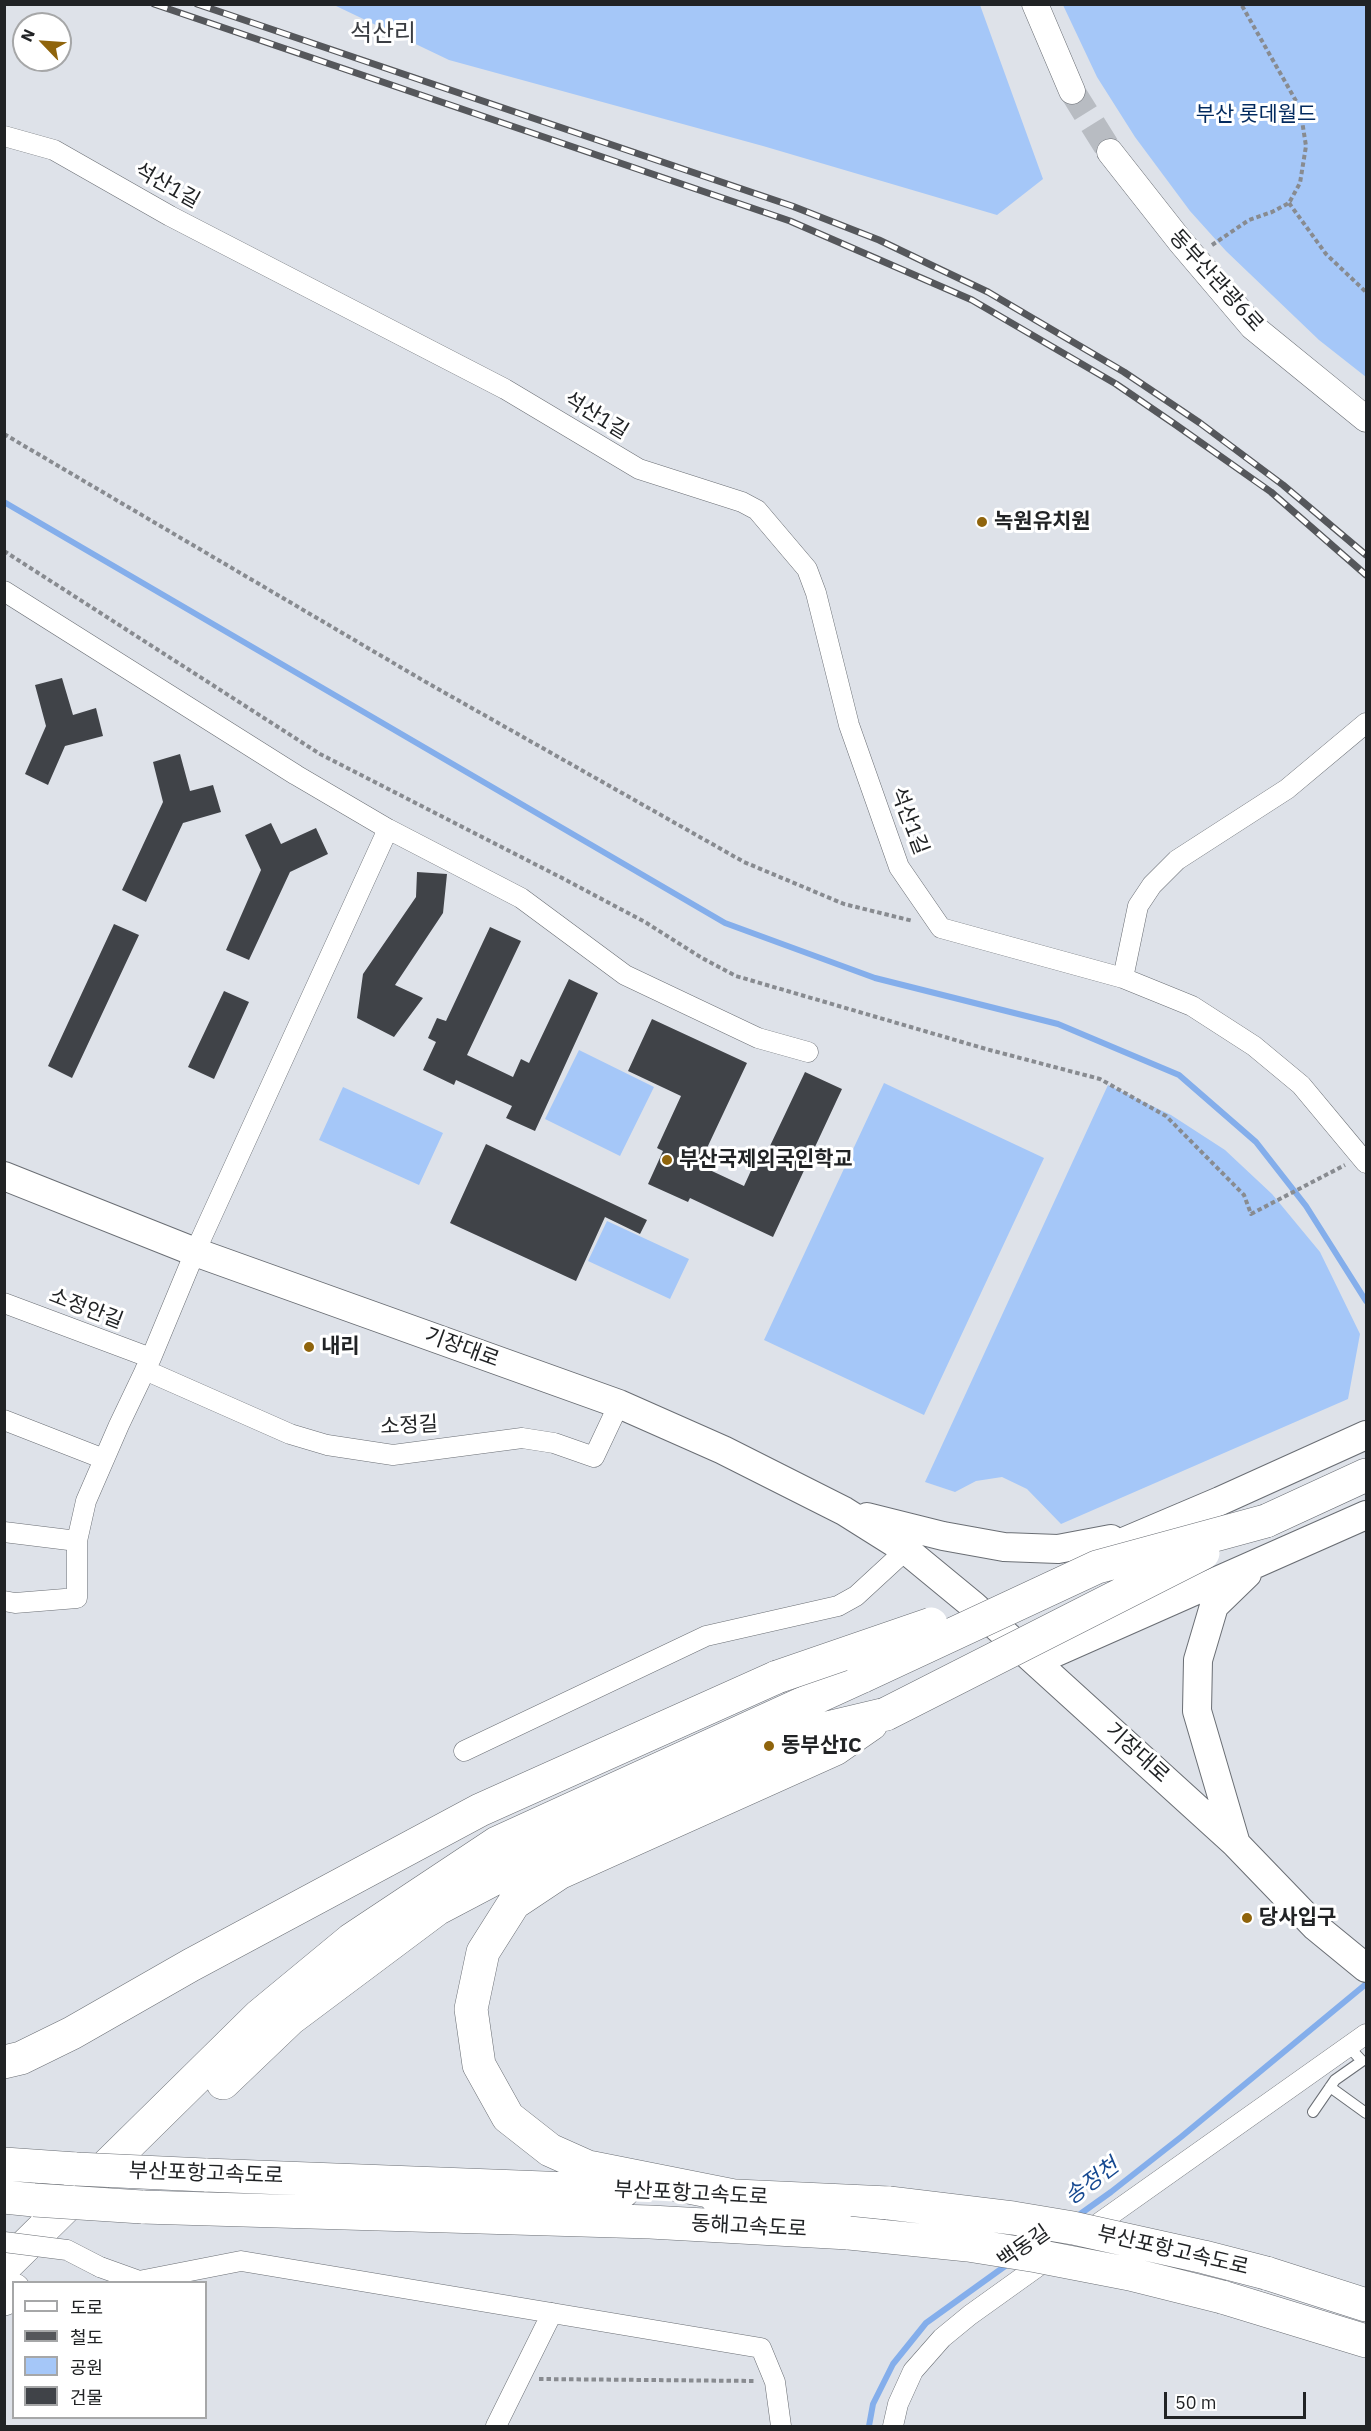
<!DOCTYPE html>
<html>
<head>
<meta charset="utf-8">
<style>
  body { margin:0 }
  #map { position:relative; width:1371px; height:2431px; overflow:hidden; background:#dee2e9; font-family:"IBM Plex Sans","Noto Sans KR",sans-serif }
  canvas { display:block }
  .frame { position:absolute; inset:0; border:6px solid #212325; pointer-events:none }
  .legend { position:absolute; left:12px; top:2281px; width:195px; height:138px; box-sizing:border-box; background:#fff; border:2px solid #a6a7a8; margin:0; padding:8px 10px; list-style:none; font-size:18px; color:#212325 }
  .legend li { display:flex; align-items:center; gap:12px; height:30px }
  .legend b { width:30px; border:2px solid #a6a7a8 }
  .north { position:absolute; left:12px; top:12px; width:60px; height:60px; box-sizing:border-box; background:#fff; border:2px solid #a6a7a8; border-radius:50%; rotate:295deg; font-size:16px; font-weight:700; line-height:24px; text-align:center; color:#212325 }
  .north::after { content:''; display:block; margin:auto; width:21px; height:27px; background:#8f640c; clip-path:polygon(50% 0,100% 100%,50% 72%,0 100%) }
  .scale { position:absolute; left:1164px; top:2392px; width:142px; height:27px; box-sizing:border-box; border:3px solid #212325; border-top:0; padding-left:8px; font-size:18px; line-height:21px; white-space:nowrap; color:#212325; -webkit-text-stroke:4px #fff; paint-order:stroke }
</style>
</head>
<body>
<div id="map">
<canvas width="1371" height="2431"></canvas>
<div class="frame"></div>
<ul class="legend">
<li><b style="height:8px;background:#fff"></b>도로</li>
<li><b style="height:8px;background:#55575b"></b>철도</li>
<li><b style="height:16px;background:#a5c7f8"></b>공원</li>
<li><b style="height:16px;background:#404348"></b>건물</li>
</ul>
<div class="north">N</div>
<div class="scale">50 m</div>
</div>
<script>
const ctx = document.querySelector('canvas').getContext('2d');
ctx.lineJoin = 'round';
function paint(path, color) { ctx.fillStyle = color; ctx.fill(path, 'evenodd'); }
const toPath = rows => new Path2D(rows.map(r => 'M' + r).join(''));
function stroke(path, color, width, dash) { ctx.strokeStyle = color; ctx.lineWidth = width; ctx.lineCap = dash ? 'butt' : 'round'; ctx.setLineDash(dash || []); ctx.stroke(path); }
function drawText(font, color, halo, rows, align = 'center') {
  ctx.font = font + ' "IBM Plex Sans","Noto Sans KR",sans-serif'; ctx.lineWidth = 6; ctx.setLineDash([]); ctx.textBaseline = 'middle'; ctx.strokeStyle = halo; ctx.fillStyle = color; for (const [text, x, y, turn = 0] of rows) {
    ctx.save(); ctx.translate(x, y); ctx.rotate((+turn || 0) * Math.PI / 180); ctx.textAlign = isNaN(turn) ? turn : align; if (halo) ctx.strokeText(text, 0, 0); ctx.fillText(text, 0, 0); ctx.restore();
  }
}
paint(toPath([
  [334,5,980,5,1043,179,997,215,763,146,449,60],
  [1063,5,1366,5,1366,377,1319,340,1226,251,1190,211,1135,137,1097,77],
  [579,1050,654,1087,620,1156,545,1119],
  [884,1083,1044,1158,924,1415,764,1340],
  [1108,1085,1171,1115,1225,1150,1272,1194,1320,1252,1360,1334,1348,1399,1061,1524,1027,1489,1002,1477,976,1481,955,1492,925,1482],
  [343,1087,443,1133,419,1185,319,1140],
  [607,1221,689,1259,670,1299,588,1261]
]), '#a5c7f8');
stroke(toPath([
  [4,502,725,923,875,978,1058,1024,1179,1075,1256,1142,1306,1206,1366,1301],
  [1076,2217,1111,2192,1181,2137,1366,1984],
  [869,2426,873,2404,893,2364,926,2323,1008,2264]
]), '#84aeeb', 6);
paint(toPath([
  [62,678,73,715,96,708,103,736,65,746,48,785,25,774,46,726,35,685],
  [180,754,190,791,213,785,221,812,183,823,146,902,122,890,163,802,153,762],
  [271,823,281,844,316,828,328,854,290,872,249,960,226,950,261,870,245,835],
  [417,872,447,874,443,913,395,985,423,998,394,1037,357,1018,363,974,416,897],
  [114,924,139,935,72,1078,48,1066],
  [490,927,521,941,467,1055,513,1077,521,1059,529,1063,569,979,598,993,535,1131,506,1118,512,1106,456,1080,454,1085,423,1070,436,1042,428,1038,437,1018,446,1021],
  [224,991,249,1002,214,1079,188,1067],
  [652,1019,747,1063,699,1165,744,1186,754,1164,760,1167,805,1072,842,1089,773,1237,690,1198,688,1202,648,1184,663,1151,657,1148,681,1096,628,1071],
  [486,1144,647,1220,640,1234,605,1217,576,1281,450,1223]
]), '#404348');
stroke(toPath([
  [1072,91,1110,152]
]), '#b8bcc2', 26, [26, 13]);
const service = toPath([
  [1330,2087,1366,2113],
  [1313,2112,1335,2080,1362,2061,1348,2046]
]);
const minor = toPath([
  [4,136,54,150,170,216,505,389,639,469,742,502,757,510,807,569,816,593,849,725,899,867,941,928,1123,978,1192,1006,1254,1046,1301,1085,1366,1163],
  [4,591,296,775,388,829,521,898,625,975,758,1038,808,1052],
  [1123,978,1138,906,1152,885,1177,860,1287,789,1366,723],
  [4,1303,151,1358],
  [145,1370,290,1434,327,1445,393,1455,522,1438,554,1443,594,1457,619,1404],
  [4,1420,104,1459],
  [4,1532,77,1541],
  [4,1601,15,1603,77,1598,77,1541,86,1501,119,1425,151,1358,195,1252,388,829],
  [464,1751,706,1636,838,1606,856,1596,906,1550],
  [1085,2233,1366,2034],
  [100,2267,139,2281,241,2261,761,2348,775,2382,781,2426],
  [496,2426,552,2313],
  [893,2426,898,2404,913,2371,942,2338,970,2315,1051,2257]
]);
const tertiary = toPath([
  [1035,4,1072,91],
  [1110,152,1180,241,1253,327,1366,419]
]);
const secondary = toPath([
  [4,1176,195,1252,619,1404,723,1450,844,1511,906,1550,974,1606,1236,1844,1316,1927,1366,1968],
  [867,1517,943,1536,1004,1547,1058,1549,1111,1539],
  [1088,1557,1220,1501,1366,1435],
  [1036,1661,1366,1515],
  [1236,1844,1197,1711,1198,1660,1214,1606,1247,1574]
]);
const motorway = toPath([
  [1266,1521,1366,1475],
  [4,2062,21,2058,72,2033,191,1965,480,1810,777,1677],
  [223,2083,290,2019,437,1909,530,1860,823,1729,886,1714],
  [4,2164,76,2169],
  [205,2175,623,2191],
  [714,2195,889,2203],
  [734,2196,588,2167,550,2150,508,2117,479,2065,471,2009,483,1952,514,1903,559,1873,835,1749,871,1724],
  [4,2197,34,2200],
  [142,2207,650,2222,849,2233],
  [4,2267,259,2016,351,1940,497,1843,863,1676],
  [1266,2273,1366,2305],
  [1222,2297,1366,2341],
  [4,2299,14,2290]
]);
stroke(service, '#6a6e74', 12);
stroke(minor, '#6a6e74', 21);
stroke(tertiary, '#6a6e74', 27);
stroke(secondary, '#6a6e74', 30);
stroke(motorway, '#6a6e74', 34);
stroke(toPath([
  [1289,203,1326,254,1366,292],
  [1212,245,1249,220,1272,212,1289,203,1300,183,1306,146,1300,108,1241,4],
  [4,434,424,681,744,862,844,904,913,921],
  [4,551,320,754,564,879,645,922,702,958,736,976,986,1049,1100,1079,1166,1116,1244,1195,1251,1214,1345,1165],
  [539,2379,756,2381]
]), '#888b90', 4, [4.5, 3]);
stroke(service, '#fff', 10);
stroke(minor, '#fff', 20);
stroke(tertiary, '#fff', 26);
stroke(secondary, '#fff', 28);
stroke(motorway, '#fff', 33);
const rail = toPath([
  [154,4,790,221,972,300,1116,384,1176,425,1271,492,1366,575],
  [197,4,792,206,879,240,931,265,988,292,1124,372,1200,423,1283,485,1366,555]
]);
stroke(rail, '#55575b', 7);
stroke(rail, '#fff', 4.5, [14]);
const minorBridge = toPath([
  [4,2242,67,2250,100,2267]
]);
const motorwayBridge = toPath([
  [863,1676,1097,1567,1266,1521],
  [777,1677,931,1624],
  [886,1714,1203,1553],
  [76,2169,205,2175],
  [34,2200,142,2207],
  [889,2203,1013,2218,1073,2228,1204,2257,1266,2273],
  [849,2233,968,2245,1037,2256,1130,2274,1222,2297]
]);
stroke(minorBridge, '#6a6e74', 21, []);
stroke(motorwayBridge, '#6a6e74', 34, []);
stroke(minorBridge, '#fff', 20);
stroke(motorwayBridge, '#fff', 33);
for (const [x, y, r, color] of [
  [982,522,6,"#8f640c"],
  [667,1160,6,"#8f640c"],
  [309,1347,6,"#8f640c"],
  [769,1746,6,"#8f640c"],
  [1247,1918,6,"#8f640c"]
]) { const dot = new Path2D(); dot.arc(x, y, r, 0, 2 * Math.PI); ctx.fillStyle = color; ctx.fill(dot); stroke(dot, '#fff', 2); }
drawText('21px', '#022a5f', '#fff', [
  ["부산 롯데월드",1256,115]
]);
drawText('21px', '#212325', '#fff', [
  ["석산1길",167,186,29],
  ["동부산관광6로",1216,281,48],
  ["석산1길",596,416,31],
  ["석산1길",909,821,69],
  ["소정안길",86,1309,21],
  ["기장대로",462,1348,20],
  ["소정길",409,1426,-3],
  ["기장대로",1137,1753,42],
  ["부산포항고속도로",206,2174,2],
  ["부산포항고속도로",691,2194,3],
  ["동해고속도로",749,2227,3],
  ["백동길",1024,2247,-35],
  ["부산포항고속도로",1173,2251,13]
]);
drawText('bold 21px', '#212325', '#fff', [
  ["녹원유치원",994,522],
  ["부산국제외국인학교",679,1160],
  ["내리",321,1347],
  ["동부산IC",781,1746],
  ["당사입구",1259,1918]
], 'left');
drawText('italic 22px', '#154890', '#fff', [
  ["송정천",1092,2182,-37]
]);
drawText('24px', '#3b3e43', '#fff', [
  ["석산리",383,34]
]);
</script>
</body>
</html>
